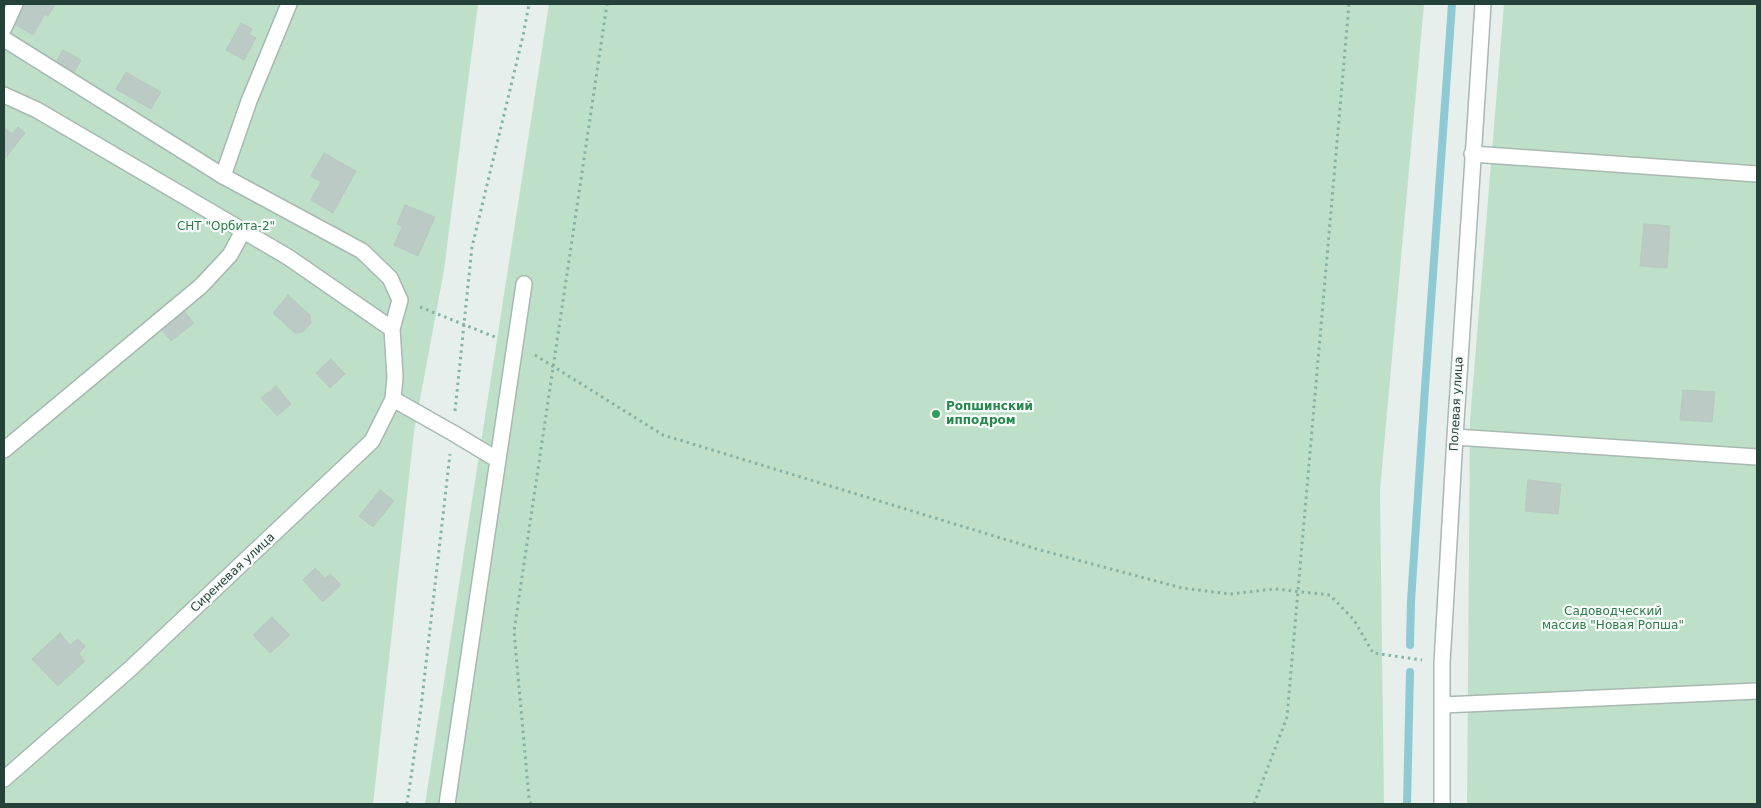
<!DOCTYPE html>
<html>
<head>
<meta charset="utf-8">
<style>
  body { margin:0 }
  #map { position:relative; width:1761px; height:808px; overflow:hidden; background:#e6efeb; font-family:"DejaVu Sans",sans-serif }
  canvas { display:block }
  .frame { position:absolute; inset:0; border:5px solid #24423a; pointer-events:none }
</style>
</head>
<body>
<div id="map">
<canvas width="1761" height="808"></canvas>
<div class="frame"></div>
</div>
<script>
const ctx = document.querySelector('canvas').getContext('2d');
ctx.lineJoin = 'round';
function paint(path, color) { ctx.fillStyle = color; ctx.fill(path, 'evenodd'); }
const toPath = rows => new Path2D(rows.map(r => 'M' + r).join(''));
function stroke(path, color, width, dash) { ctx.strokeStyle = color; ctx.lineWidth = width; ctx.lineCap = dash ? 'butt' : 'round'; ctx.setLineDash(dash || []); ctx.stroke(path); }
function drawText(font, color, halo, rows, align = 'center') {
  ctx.font = font + ' "DejaVu Sans",sans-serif'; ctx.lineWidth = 4.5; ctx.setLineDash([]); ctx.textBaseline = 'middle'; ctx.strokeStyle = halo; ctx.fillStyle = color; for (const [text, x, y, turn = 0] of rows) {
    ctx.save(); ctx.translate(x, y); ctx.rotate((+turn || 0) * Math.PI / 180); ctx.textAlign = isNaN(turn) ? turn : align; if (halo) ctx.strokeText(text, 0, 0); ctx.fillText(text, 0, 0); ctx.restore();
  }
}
paint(toPath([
  [4,4,478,4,444,270,414,432,373,804,4,804],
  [549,4,1424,4,1380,490,1384,804,425,804],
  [1504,4,1757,4,1757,804,1467,804,1470,420]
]), '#bfe0c8');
stroke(toPath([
  [1410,645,1411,601,1425,388,1452,4],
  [1407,804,1410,672]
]), '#8ec9d4', 8);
const building = toPath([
  [18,4,55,4,48,16,45,14,33,35,9,21,18,4],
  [241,23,252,29,249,34,256,38,244,60,226,50,241,23],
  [63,50,81,60,74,73,56,62,63,50],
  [126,72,161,92,151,109,116,89,126,72],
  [4,127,12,134,18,127,25,133,4,160,4,127],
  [324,153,356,171,333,213,311,200,321,182,311,176,324,153],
  [405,205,435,217,418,256,394,245,402,227,397,224,405,205],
  [1644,224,1670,226,1667,268,1640,266,1644,224],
  [288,295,310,315,311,323,303,332,295,333,273,313,288,295],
  [173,298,194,323,171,341,151,316,173,298],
  [331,359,345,374,330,388,316,373,331,359],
  [276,386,291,404,277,416,261,398,276,386],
  [1683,390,1715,392,1712,422,1680,420,1683,390],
  [1528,480,1561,484,1558,514,1525,511,1528,480],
  [380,490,394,501,373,527,359,516,380,490],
  [315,568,325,578,330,574,341,585,323,602,303,580,315,568],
  [272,617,290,635,270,653,253,635,272,617],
  [60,633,70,645,78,639,85,646,79,654,85,661,58,686,32,659,60,633]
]);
paint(building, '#bbcac4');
stroke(building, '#b8c9c2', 1);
const service = toPath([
  [223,176,249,101,289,4],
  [393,399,453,433,498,460],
  [447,804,524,284]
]);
const minor = toPath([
  [4,28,15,4],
  [4,39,223,176,362,251,390,278,400,300,392,329,395,377,393,399,372,441,130,669,4,779],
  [4,95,37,110,288,257,392,329],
  [1472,154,1757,174],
  [1455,437,1757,457],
  [4,450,201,286,230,255,243,231],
  [1443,705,1757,691],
  [1442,804,1442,663,1455,437,1483,4]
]);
stroke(service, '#a8b8b2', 18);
stroke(minor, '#a8b8b2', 18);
stroke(toPath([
  [420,307,495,337],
  [535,355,663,435,1040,550,1182,588,1230,594,1275,589,1330,595,1354,620,1373,653,1422,660],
  [455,411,472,247,523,36,529,4],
  [407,804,420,716,450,454],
  [531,804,529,798,514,631,607,4],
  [1254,804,1287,717,1349,4]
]), '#86b3a5', 3, [2.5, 4]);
stroke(service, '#fff', 15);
stroke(minor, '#fff', 15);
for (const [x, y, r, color] of [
  [936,414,5,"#2e9e5b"]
]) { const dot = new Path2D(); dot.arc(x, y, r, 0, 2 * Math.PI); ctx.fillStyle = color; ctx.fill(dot); stroke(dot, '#f7fbf9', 2); }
drawText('12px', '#2d7a4b', '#f7fbf9', [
  ["СНТ \"Орбита-2\"",226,227],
  ["Садоводческий",1613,612],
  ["массив \"Новая Ропша\"",1613,626]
]);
drawText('12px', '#24423a', '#f7fbf9', [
  ["Полевая улица",1457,404,-87],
  ["Сиреневая улица",233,573,-43]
]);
drawText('bold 12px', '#27864d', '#f7fbf9', [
  ["Ропшинский",946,407],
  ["ипподром",946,421]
], 'left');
</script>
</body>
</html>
